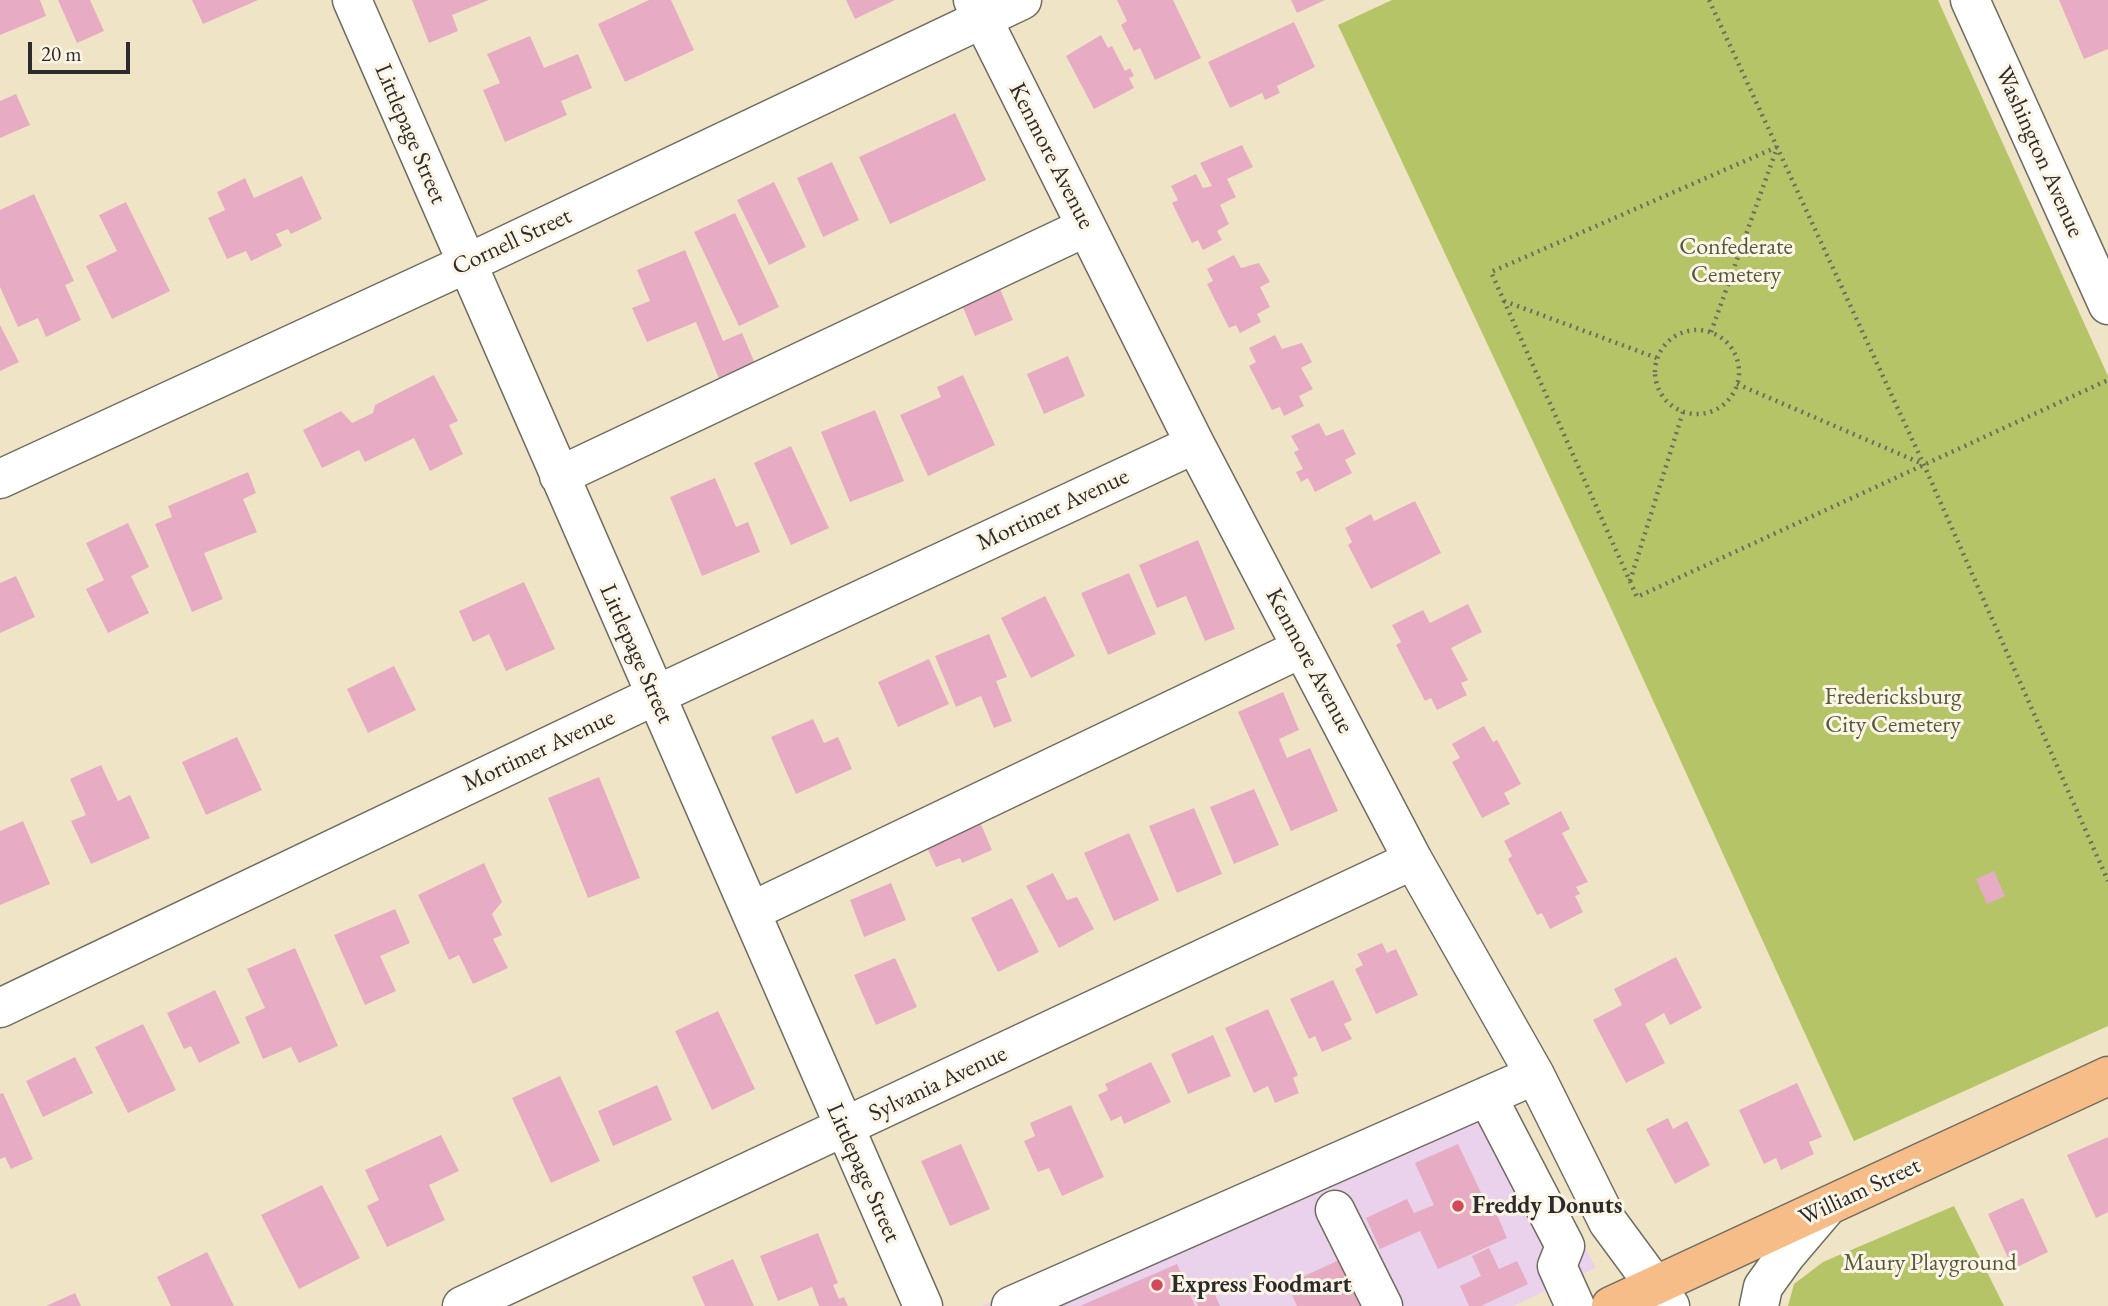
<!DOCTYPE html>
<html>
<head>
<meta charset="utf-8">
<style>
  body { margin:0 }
  #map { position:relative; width:2108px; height:1306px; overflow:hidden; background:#efe5c6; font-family:"EB Garamond",serif }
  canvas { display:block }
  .scale { position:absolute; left:28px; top:42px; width:102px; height:32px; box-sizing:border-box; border:4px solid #2b2b2b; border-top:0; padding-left:9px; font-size:21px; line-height:24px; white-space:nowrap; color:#2b2b2b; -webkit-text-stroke:5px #fcf5e5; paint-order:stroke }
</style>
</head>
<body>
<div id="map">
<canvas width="2108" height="1306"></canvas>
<div class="scale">20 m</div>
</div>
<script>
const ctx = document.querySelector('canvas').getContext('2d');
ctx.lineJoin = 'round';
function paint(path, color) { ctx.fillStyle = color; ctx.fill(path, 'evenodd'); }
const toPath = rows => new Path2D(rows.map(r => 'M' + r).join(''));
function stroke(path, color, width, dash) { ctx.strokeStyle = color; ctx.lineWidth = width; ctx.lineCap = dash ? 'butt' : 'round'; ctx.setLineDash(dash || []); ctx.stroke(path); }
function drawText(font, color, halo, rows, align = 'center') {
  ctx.font = font + ' "EB Garamond",serif'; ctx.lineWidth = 6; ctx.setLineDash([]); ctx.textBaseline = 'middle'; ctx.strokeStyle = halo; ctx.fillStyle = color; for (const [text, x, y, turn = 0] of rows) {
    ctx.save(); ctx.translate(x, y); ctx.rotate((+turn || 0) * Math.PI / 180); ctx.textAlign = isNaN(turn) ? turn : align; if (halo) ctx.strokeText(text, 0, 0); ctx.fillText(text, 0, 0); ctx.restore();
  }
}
paint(toPath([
  [1497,1082,1596,1268,1513,1306,982,1306]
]), '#ead1ec');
paint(toPath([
  [1392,0,1938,0,2108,376,2108,1026,1854,1141,1609,604,1338,25],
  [1954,1206,2004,1306,1788,1306,1794,1284,1823,1262]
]), '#b5c467');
paint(toPath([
  [0,0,40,0,46,16,0,35],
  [58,0,90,0,104,31,77,43],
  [192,0,258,0,203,24],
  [412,0,489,0,452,15,458,31,429,43],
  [649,0,671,0,694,50,625,82,598,24],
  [846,0,895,0,855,19],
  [1117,0,1173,0,1201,58,1155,80,1140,48,1134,51,1121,25,1127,21],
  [1291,0,1325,0,1297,13],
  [2059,0,2108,0,2108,49,2084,59],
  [1294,22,1315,67,1277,86,1280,93,1265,100,1262,93,1230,108,1208,62],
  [1101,35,1108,48,1112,46,1125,71,1130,68,1134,76,1129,78,1134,88,1094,109,1066,56],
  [530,36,544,68,578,54,592,88,561,101,567,115,505,142,483,90,500,83,487,54],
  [16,94,30,125,0,138,0,101],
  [955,113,986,180,890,224,859,157],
  [1242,145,1253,167,1227,179,1236,197,1220,205,1229,224,1217,231,1222,240,1203,250,1198,240,1192,243,1172,203,1178,200,1171,186,1196,174,1203,188,1212,186,1200,163],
  [832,162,859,220,823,237,797,178],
  [302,176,322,219,291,234,288,229,276,234,282,246,251,261,246,251,227,259,208,218,225,210,217,192,245,178,254,198],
  [774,182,806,247,769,265,737,200],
  [34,194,74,281,65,285,81,320,46,337,38,318,18,327,0,287,0,210],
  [126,202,170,291,112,319,86,266,117,251,99,215],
  [735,213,779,307,739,326,694,232],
  [685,250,723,341,742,333,756,366,720,381,696,322,647,342,632,308,650,301,637,270],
  [1234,255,1241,268,1259,263,1270,282,1260,287,1270,307,1257,314,1261,322,1240,333,1236,325,1229,328,1207,284,1213,281,1207,269],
  [1000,289,1013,320,975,336,962,305],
  [0,325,19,362,0,371],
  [1275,335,1282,349,1302,343,1312,362,1301,368,1313,389,1299,396,1304,406,1284,416,1280,407,1272,410,1249,366,1256,362,1249,348],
  [1068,356,1085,396,1044,414,1027,374],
  [434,375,458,421,449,425,463,454,430,471,414,438,365,462,359,450,322,468,303,430,341,411,352,423,373,413,375,405],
  [963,375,995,445,928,476,900,415,941,397,937,387],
  [875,410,904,481,850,502,821,432],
  [1319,423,1326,436,1343,429,1356,454,1345,460,1352,473,1315,492,1308,478,1301,482,1296,472,1303,469,1294,452,1299,450,1291,436],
  [791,446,829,528,791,545,754,463],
  [248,472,256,493,243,499,257,532,204,553,223,599,192,612,155,524,172,517,168,506],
  [715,478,736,527,748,522,760,552,702,576,670,497],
  [1415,501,1441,553,1371,589,1348,545,1352,542,1345,528,1371,514,1374,521],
  [128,523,149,567,131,576,149,613,108,633,86,589,104,580,86,543],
  [1198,540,1235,629,1205,641,1186,596,1157,608,1139,565],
  [1129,573,1156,634,1108,655,1081,593],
  [16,576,35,617,0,633,0,583],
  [524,582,555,649,506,671,489,634,473,642,459,611],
  [1045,596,1075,656,1031,678,1001,618],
  [1468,604,1482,632,1451,648,1468,680,1461,683,1467,695,1437,710,1431,698,1425,701,1396,645,1401,642,1392,625,1423,610,1430,623],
  [989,634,1007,677,996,681,1012,721,994,728,981,696,956,707,935,656],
  [929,659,949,704,898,727,878,682],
  [394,666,416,710,368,733,347,689],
  [1283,692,1299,730,1279,739,1287,758,1310,748,1338,811,1291,831,1238,712],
  [813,719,824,743,838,737,852,769,796,794,771,737],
  [1484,726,1493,742,1497,740,1521,784,1504,793,1510,804,1482,818,1452,762,1460,758,1452,744],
  [237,737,262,790,206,815,182,762],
  [101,765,118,801,130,795,150,838,91,864,71,821,86,815,70,779],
  [599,777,640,878,588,898,548,798],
  [1254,789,1279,845,1234,864,1210,807],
  [1194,808,1222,874,1177,893,1149,826],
  [1561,811,1570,829,1562,833,1588,882,1576,887,1580,894,1575,896,1583,912,1550,929,1542,913,1537,915,1508,859,1512,856,1504,841],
  [977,815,992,850,962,863,960,858,936,867,923,839],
  [23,821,50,884,0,905,0,831],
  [1129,833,1159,900,1114,921,1084,853],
  [484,863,502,902,492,914,502,935,493,939,508,968,473,984,459,955,449,960,418,895],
  [1994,871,2005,896,1987,904,1976,879],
  [1053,873,1067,900,1077,897,1094,929,1059,948,1026,886],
  [891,883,906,920,864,937,850,900],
  [1012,898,1039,952,998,972,971,918],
  [395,909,410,943,380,956,396,991,365,1005,334,935],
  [1382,943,1387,953,1396,949,1418,995,1376,1014,1355,969,1363,965,1357,954],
  [295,948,338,1046,299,1063,291,1047,263,1059,245,1017,265,1008,247,969],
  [1676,957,1702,1008,1670,1025,1664,1013,1645,1024,1665,1063,1626,1083,1593,1020,1622,1005,1614,989],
  [895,958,917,1007,876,1025,854,975],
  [1333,980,1352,1020,1344,1024,1352,1039,1322,1052,1315,1036,1309,1039,1290,999],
  [215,990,240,1043,199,1063,191,1046,184,1049,167,1013],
  [1268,1009,1298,1075,1293,1078,1299,1093,1275,1103,1268,1086,1254,1093,1225,1028],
  [718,1011,755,1089,712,1110,675,1031],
  [143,1024,176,1090,128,1113,95,1047],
  [1213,1035,1231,1076,1188,1094,1171,1054],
  [75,1057,93,1093,43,1117,26,1081],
  [1151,1062,1171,1102,1124,1124,1121,1116,1111,1121,1098,1095,1108,1090,1105,1084],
  [560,1076,600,1161,551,1183,512,1098],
  [1797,1083,1822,1137,1809,1142,1814,1154,1781,1170,1776,1158,1764,1164,1739,1110],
  [657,1085,672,1120,613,1146,598,1111],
  [3,1093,33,1159,11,1169,5,1157,0,1159,0,1094],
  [1071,1105,1104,1177,1062,1196,1049,1168,1038,1172,1024,1141,1035,1136,1030,1123],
  [1668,1118,1673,1129,1687,1121,1710,1165,1675,1184,1646,1129],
  [441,1135,459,1171,429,1185,445,1220,387,1247,367,1206,379,1200,365,1170],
  [2108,1137,2108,1212,2096,1218,2067,1155],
  [961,1144,990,1209,950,1226,921,1161],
  [1458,1144,1489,1210,1494,1208,1507,1238,1438,1269,1420,1231,1380,1249,1366,1218,1407,1199,1414,1213,1434,1205,1415,1163],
  [322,1185,360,1258,299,1289,261,1215],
  [2023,1198,2048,1252,2013,1269,1988,1214],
  [818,1233,838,1283,833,1285,839,1299,844,1297,848,1306,819,1306,812,1287,778,1301,760,1256],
  [1489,1248,1499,1269,1517,1261,1528,1284,1481,1306,1469,1306,1460,1286,1481,1276,1472,1256],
  [207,1252,234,1306,171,1306,157,1277],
  [733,1259,754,1306,705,1306,692,1277],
  [1339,1260,1360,1306,1297,1306,1287,1284],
  [1177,1264,1195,1306,1080,1306],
  [1209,1281,1220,1306,1198,1306,1190,1289],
  [75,1293,81,1306,46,1306]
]), '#e7acc3');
const minor = toPath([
  [352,0,923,1306],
  [973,0,1195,444,1413,860,1535,1075,1608,1222,1670,1306],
  [1970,0,2108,305],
  [559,476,1086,227],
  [0,479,468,263,1022,0],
  [752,911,1302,648],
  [0,1008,654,696,1195,444],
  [1487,1096,1565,1246,1557,1266,1575,1306],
  [1335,1210,1383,1306],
  [462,1306,1413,860],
  [1011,1306,1535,1075],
  [1759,1306,1763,1287,1786,1255,1826,1208]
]);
const major = toPath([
  [1611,1306,2108,1076]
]);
stroke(minor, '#706c61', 41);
stroke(major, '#706c61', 41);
stroke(toPath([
  [1709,0,1924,465,2108,881],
  [1777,147,1491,272,1637,597,2108,380],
  [1504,301,1657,358],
  '1655 372a42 42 0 1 1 84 0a42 42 0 1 1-84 0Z',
  [1711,332,1777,148],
  [1737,384,1923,464],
  [1630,581,1683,412]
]), '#706c61', 4.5, [2, 5]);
stroke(minor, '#fff', 38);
stroke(major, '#f7bd88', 38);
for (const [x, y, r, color] of [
  [1458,1206,7,"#d1495b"],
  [1157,1285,7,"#d1495b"]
]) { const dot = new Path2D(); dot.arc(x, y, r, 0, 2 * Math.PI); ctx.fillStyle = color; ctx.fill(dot); stroke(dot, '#fcf5e5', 2.5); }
drawText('24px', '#2b2b2b', '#fcf5e5', [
  ["Littlepage Street",410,134,67],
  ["Washington Avenue",2039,152,66],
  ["Kenmore Avenue",1051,156,63],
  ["Cornell Street",512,242,-25],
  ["Mortimer Avenue",1053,510,-25],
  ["Littlepage Street",636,654,66],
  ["Kenmore Avenue",1309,661,62],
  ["Mortimer Avenue",539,751,-25],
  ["Sylvania Avenue",938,1084,-25],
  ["Littlepage Street",863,1173,66],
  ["William Street",1860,1192,-25]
]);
drawText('24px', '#54593d', '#fcf5e5', [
  ["Confederate",1736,247],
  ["Cemetery",1736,275],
  ["Fredericksburg",1893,697],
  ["City Cemetery",1893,725],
  ["Maury Playground",1930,1263]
]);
drawText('bold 24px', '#2b2b2b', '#fcf5e5', [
  ["Freddy Donuts",1472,1206],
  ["Express Foodmart",1171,1285]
], 'left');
</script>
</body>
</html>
